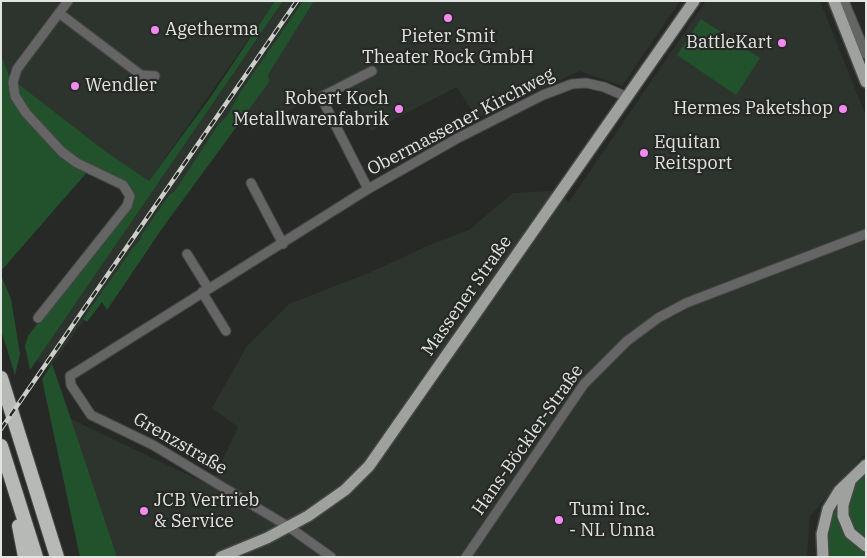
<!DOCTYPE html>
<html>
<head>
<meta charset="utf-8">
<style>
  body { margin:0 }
  #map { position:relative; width:867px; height:558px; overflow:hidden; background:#272927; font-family:"IBM Plex Serif",serif }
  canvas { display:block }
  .frame { position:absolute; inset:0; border:2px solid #e2e4e2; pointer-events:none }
</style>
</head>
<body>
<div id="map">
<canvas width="867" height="558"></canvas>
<div class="frame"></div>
</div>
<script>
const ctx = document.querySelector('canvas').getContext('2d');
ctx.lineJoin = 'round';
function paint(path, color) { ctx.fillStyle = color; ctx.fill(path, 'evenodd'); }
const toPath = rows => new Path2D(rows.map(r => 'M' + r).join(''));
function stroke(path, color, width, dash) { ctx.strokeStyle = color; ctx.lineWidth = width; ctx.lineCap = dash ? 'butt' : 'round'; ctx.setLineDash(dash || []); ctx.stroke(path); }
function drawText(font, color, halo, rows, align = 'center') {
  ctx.font = font + ' "IBM Plex Serif",serif'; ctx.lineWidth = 4.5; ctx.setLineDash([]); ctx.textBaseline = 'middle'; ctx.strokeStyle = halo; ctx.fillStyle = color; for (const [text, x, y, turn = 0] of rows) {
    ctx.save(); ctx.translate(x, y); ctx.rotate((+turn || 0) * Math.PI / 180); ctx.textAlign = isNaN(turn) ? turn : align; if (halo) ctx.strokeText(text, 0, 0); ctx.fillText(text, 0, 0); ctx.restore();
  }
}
paint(toPath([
  [1,1,275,1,149,181,105,151,10,78,1,55],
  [283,1,303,1,239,94,227,116,222,123,216,127,175,191,169,195,142,234,141,240,133,248,96,304,49,368,37,360],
  [314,1,680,1,622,86,580,71,476,118,457,87,371,131,346,81,254,129,241,120,270,81,268,75],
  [706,1,820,1,866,116,866,453,810,516,807,557,117,557,71,419,207,484,216,474,238,427,212,408,247,346,289,304,369,273,427,246,469,230,513,193,551,191,569,202]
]), '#2d342d');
paint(toPath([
  [275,1,283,1,30,370,25,346,28,336,133,200,133,193,121,180,66,152,28,112,18,96,17,83,105,151,149,181,210,98],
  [303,1,314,1,268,75,270,81,161,230,107,310,102,302,87,322,83,319,133,248,140,240,142,234,169,195,175,191,217,126,227,116,239,94],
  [701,19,760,58,736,95,677,55],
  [1,55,10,78,9,87,17,105,88,171,1,271],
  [1,275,11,299,20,354,15,375,1,330],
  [52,364,71,419,117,557,80,557,42,379],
  [866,474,866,541,855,533,848,519,849,500,857,483],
  [835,502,839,505,866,550,866,557,827,557,825,532]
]), '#22522c');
const minor = toPath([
  [844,1,866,54],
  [59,13,141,75,155,76],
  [251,183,283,244],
  [368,189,321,97,372,71],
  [187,254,208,288],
  [202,292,226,331],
  [38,318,127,206,130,196,123,185,77,163,62,152,26,113,15,96,13,82,17,69,68,1],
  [331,557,289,527,153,445,91,415,71,385,70,376,368,189,458,138,543,95,572,84,586,83,604,87,627,97],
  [466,557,584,384,627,341,658,318,686,303,866,234]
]);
const major = toPath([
  [834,1,866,82],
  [850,482,843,505,843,516,850,533,866,546],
  [221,557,267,538,308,516,345,490,369,466,694,1],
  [823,557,822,534,828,509,839,491,866,465]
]);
const highway = toPath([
  [1,378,57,557],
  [1,446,36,557],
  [19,526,25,557]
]);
stroke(minor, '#454745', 11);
stroke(major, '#454745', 14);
stroke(highway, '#454745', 16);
stroke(minor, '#646564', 9);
stroke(major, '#9fa19f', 11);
stroke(highway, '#b6b9b6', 14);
const rail = toPath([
  [1,429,297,1]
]);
stroke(rail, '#cccecc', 4.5);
stroke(rail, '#272927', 2.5, [8]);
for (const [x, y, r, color] of [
  [448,18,5,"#f389f1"],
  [155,30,5,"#f389f1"],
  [782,43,5,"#f389f1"],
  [75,86,5,"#f389f1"],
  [399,109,5,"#f389f1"],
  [843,109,5,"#f389f1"],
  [644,153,5,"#f389f1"],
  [144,511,5,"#f389f1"],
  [559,520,5,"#f389f1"]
]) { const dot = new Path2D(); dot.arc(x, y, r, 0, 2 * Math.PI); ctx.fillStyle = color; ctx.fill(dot); stroke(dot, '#272927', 2); }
drawText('18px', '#e2e4e2', '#272927', [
  ["Agetherma",165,30],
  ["Pieter Smit",448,37,"center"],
  ["Theater Rock GmbH",448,58,"center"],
  ["BattleKart",772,43,"right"],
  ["Wendler",85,86],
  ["Robert Koch",389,99,"right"],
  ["Metallwarenfabrik",389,120,"right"],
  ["Hermes Paketshop",833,109,"right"],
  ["Equitan",654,143],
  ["Reitsport",654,164],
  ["JCB Vertrieb",154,501],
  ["& Service",154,522],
  ["Tumi Inc.",569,510],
  ["- NL Unna",569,531]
], 'left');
drawText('18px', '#e2e4e2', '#272927', [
  ["Obermassener Kirchweg",461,122,-28],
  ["Massener Straße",467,296,-55],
  ["Hans-Böckler-Straße",528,440,-55],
  ["Grenzstraße",180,444,30]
]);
</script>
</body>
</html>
